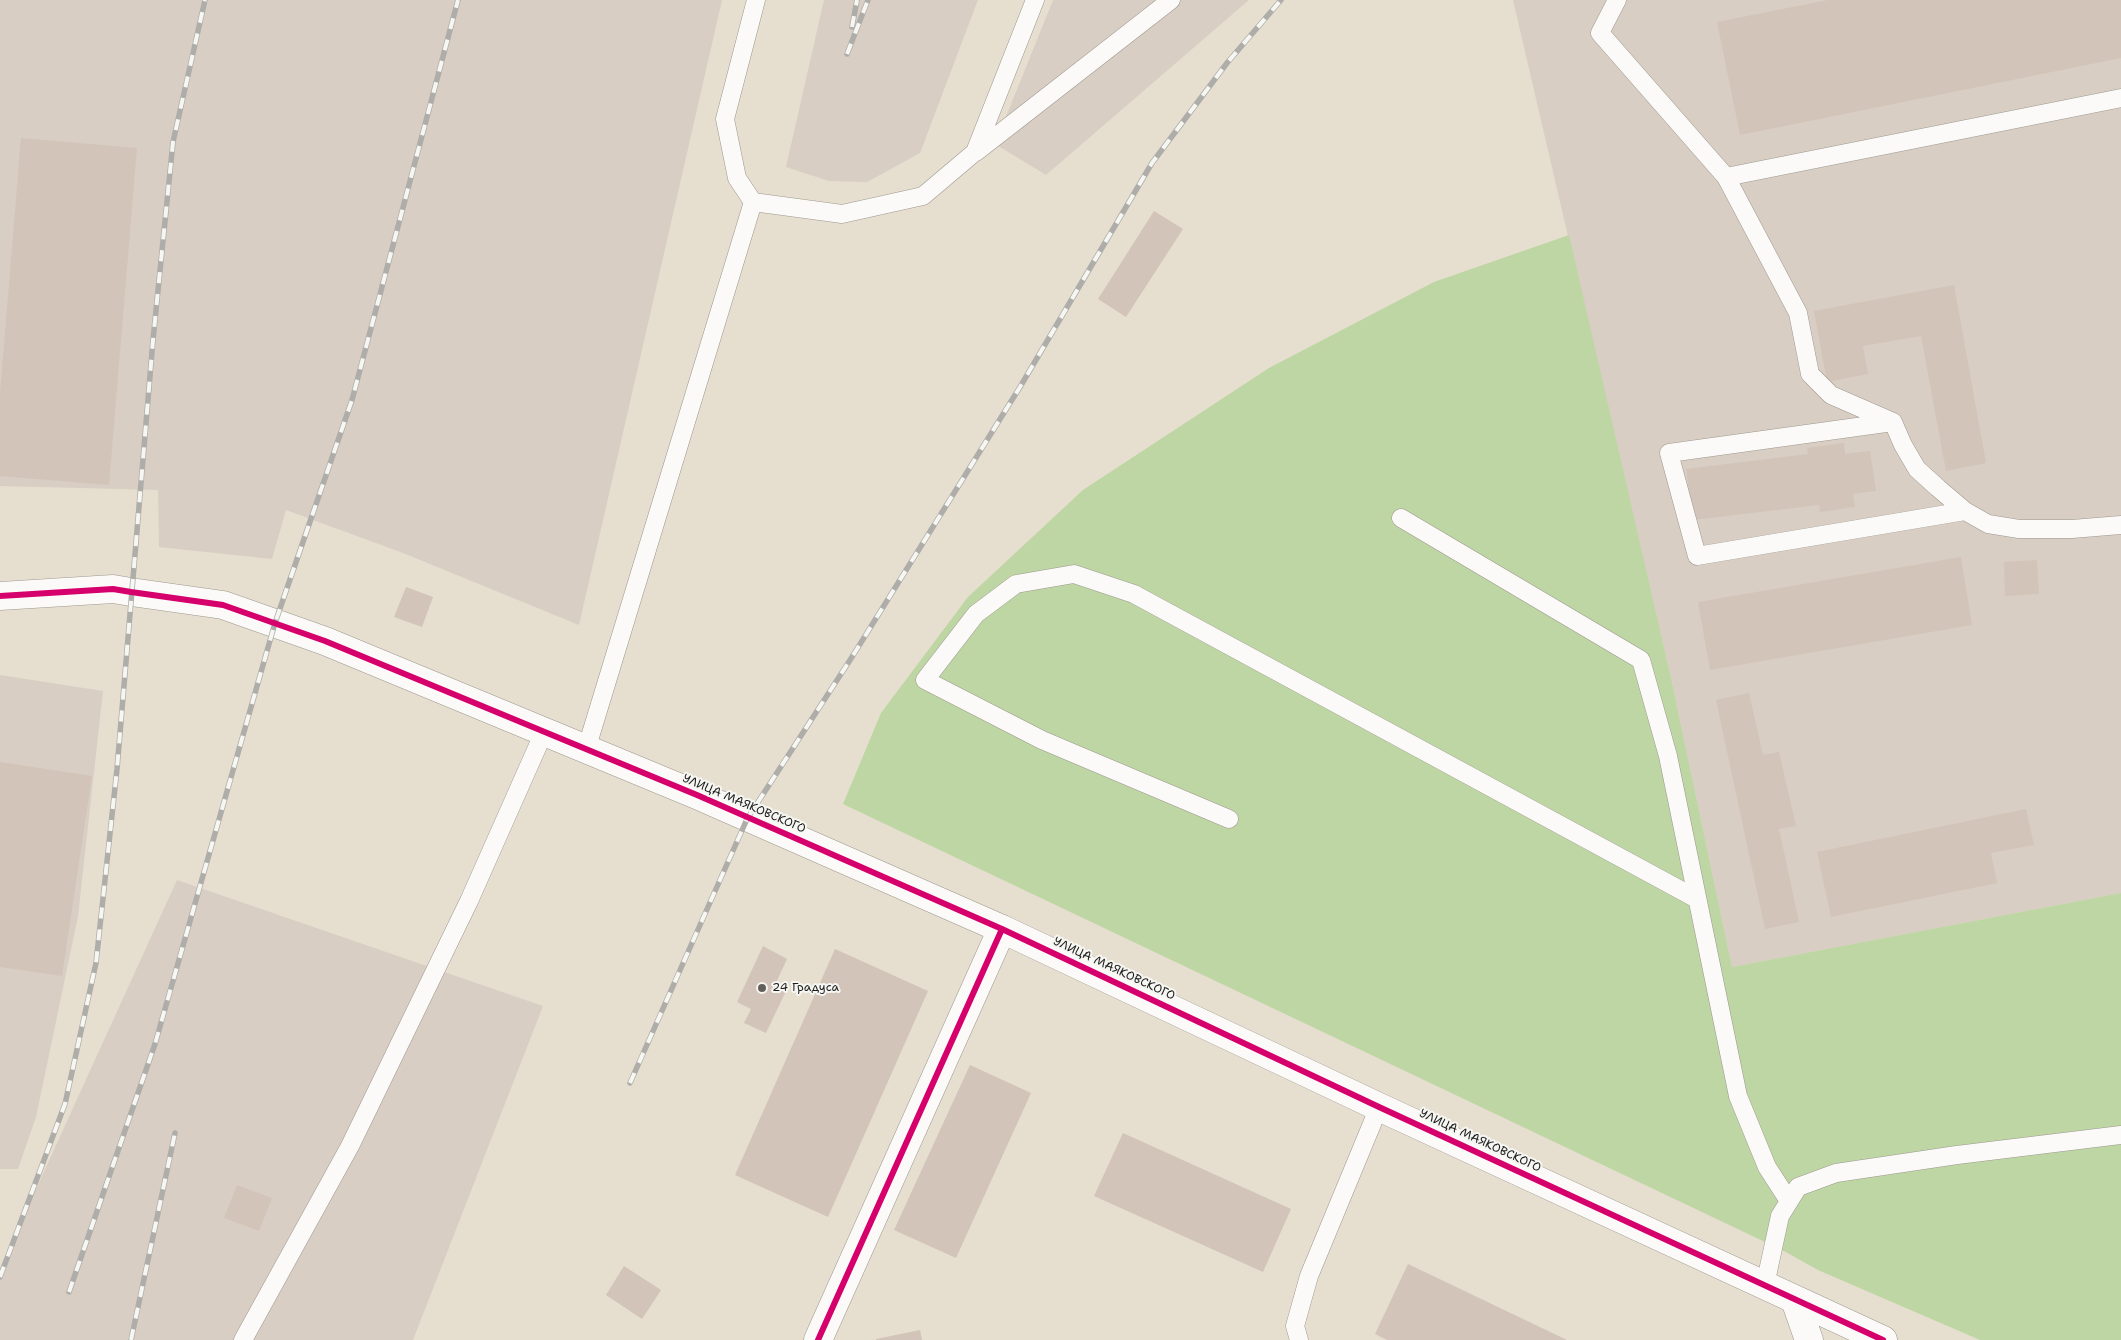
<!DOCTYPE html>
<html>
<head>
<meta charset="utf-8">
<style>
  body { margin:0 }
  canvas { display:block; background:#e6dece }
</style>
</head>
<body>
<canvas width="2121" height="1340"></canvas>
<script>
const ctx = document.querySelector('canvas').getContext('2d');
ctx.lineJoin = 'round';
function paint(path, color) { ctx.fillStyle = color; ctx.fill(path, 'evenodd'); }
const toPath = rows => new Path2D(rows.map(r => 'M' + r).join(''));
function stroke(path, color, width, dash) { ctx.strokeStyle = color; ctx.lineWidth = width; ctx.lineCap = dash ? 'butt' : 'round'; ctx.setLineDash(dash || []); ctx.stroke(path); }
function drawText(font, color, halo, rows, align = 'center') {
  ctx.font = font + ' "Shantell Sans",sans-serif'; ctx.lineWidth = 4; ctx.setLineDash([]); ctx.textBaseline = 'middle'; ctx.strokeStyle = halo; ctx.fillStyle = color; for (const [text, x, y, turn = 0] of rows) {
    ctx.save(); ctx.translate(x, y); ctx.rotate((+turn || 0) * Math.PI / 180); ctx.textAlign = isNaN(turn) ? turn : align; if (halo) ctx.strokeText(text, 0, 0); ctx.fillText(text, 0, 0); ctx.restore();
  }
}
paint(toPath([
  [0,0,722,0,579,625,403,553,286,510,272,559,159,547,158,490,0,486],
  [824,0,978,0,920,153,867,182,829,181,786,167],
  [1053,0,1249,0,1046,175,995,144],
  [1513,0,2121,0,2121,893,1732,967,1671,678],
  [0,675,103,691,78,916,36,1117,18,1169,0,1169],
  [177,880,543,1006,413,1340,0,1340,0,1268]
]), '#d9cec3');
paint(toPath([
  [1569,235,1671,678,1732,967,2121,893,2121,1340,1980,1340,1818,1270,1784,1251,843,804,881,713,968,597,1083,490,1269,368,1434,282]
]), '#bdd6a3');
paint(toPath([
  [1828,0,2121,0,2121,58,1740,135,1717,22],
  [21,138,137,148,109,485,0,476,0,393],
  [1154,211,1183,229,1126,317,1098,299],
  [1954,285,1986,463,1946,471,1921,336,1863,346,1868,374,1827,382,1814,311],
  [1844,443,1845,454,1870,451,1876,491,1853,494,1855,507,1820,512,1819,505,1693,520,1686,469,1808,454,1807,448],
  [1961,557,1972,625,1710,670,1698,602],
  [2037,560,2039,594,2005,596,2004,562],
  [406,587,433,597,422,627,394,617],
  [1749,693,1763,755,1779,752,1796,826,1779,829,1799,922,1765,929,1716,700],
  [0,762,92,776,62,976,0,967],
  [2026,809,2034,845,1991,853,1997,883,1831,917,1817,852],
  [763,946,787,959,775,985,786,991,766,1033,744,1023,751,1009,737,1002],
  [835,949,928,991,828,1217,735,1175],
  [970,1065,1031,1093,956,1258,894,1230],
  [1123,1133,1291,1209,1263,1272,1094,1196],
  [237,1185,272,1198,259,1231,224,1218],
  [1408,1264,1567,1340,1387,1340,1375,1334],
  [624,1266,661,1290,642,1319,606,1295],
  [920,1330,922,1340,876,1340,876,1339]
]), '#d2c4b8');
const lane = toPath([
  [756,0,725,119,737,178,753,202,842,214,923,196,975,152,1035,0],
  [1617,0,1600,33,1726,177,2121,98],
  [976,152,1171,0],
  [1726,177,1798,313,1810,374,1831,395,1893,422,1903,445,1917,469,1938,488,1965,511,1988,524,2019,529,2072,529,2121,525],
  [1893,422,1669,453,1697,556,1965,511],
  [1401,518,1641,660,1668,756,1738,1096,1767,1167,1789,1201],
  [586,750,753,202],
  [1229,819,1042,740,925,680,976,614,1016,584,1074,574,1134,594,1697,899],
  [1765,1285,1780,1216,1798,1187,1836,1173,1957,1155,2121,1135],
  [243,1340,350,1146,469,901,544,732],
  [1299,1340,1295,1326,1309,1276,1379,1107]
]);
const street = toPath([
  [1795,1300,1809,1340],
  [818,1340,1002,929]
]);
const secondary = toPath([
  [0,596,113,589,131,592,223,605,325,641,697,795,1002,929,1379,1107,1883,1340]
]);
stroke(lane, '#9d988f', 19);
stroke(street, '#9d988f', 29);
stroke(secondary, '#9d988f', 29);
stroke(lane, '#fbfaf8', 18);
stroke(street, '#fbfaf8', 28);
stroke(secondary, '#fbfaf8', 28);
const rail = toPath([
  [852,27,857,0],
  [847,54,868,0],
  [630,1083,747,819,852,657,1020,387,1152,163,1227,63,1281,0],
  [0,1277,65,1104,96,963,117,769,153,340,173,142,205,0],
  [69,1292,155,1044,275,623,352,400,458,0],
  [131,1340,175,1133]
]);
stroke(rail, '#aeadaa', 5.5);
stroke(rail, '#f6f6f2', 4, [11]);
stroke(toPath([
  [0,596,113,589,131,592,223,605,325,641,697,795,1002,929,1379,1107,1883,1340],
  [818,1340,1002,929]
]), '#d6006c', 6);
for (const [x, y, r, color] of [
  [762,988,5,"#63605a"]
]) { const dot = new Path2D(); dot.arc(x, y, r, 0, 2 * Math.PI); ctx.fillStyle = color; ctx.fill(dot); stroke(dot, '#f6f6f2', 2); }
drawText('12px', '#1c1c1c', '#f6f6f2', [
  ["УЛИЦА МАЯКОВСКОГО",744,804,23],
  ["УЛИЦА МАЯКОВСКОГО",1114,969,25],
  ["УЛИЦА МАЯКОВСКОГО",1480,1141,25]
]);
drawText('12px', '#1c1c1c', '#f6f6f2', [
  ["24 Градуса",772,988]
], 'left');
</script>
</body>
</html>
